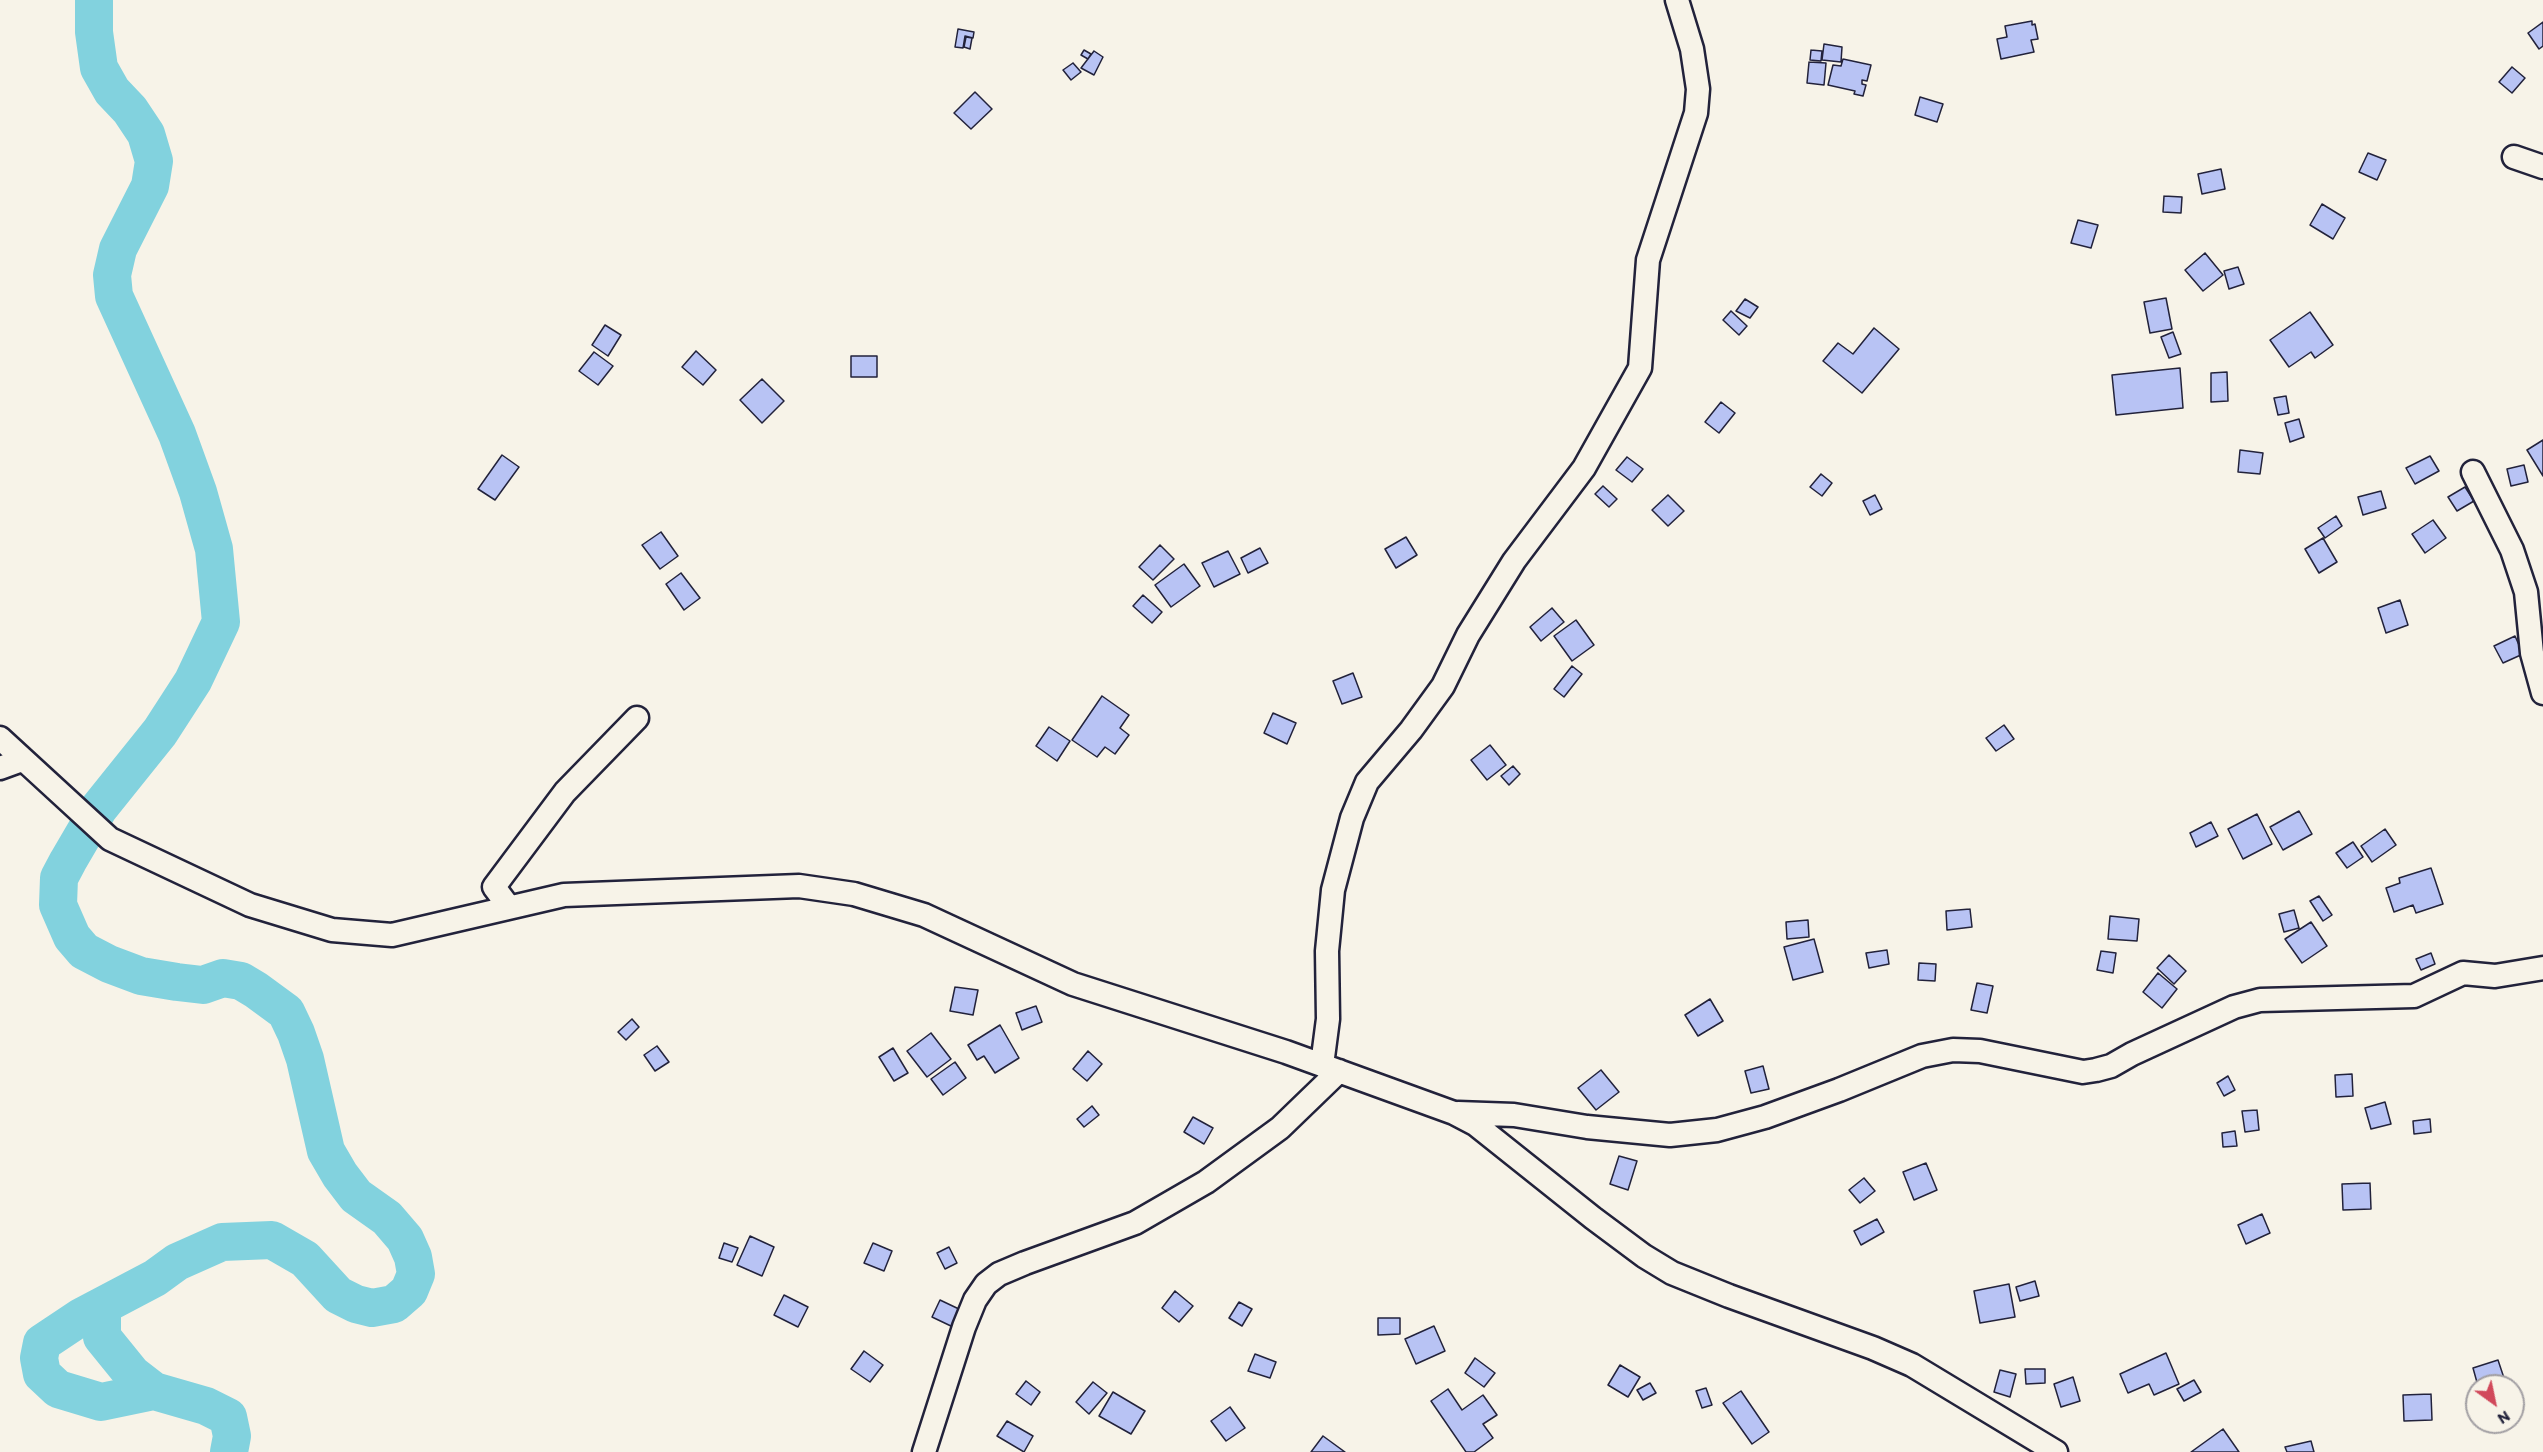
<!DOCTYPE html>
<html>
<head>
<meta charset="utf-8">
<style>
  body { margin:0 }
  #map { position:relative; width:2543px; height:1452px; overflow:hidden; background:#f7f3e8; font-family:Itim,sans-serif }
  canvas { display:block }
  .north { position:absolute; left:2465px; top:1374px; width:60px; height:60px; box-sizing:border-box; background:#f7f3e8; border:2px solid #a29fa3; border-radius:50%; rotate:147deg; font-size:16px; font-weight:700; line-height:24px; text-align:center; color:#22223b }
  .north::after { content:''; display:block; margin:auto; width:21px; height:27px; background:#d1495b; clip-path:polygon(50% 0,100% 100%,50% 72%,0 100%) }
</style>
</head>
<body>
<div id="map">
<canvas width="2543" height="1452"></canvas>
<div class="north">N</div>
</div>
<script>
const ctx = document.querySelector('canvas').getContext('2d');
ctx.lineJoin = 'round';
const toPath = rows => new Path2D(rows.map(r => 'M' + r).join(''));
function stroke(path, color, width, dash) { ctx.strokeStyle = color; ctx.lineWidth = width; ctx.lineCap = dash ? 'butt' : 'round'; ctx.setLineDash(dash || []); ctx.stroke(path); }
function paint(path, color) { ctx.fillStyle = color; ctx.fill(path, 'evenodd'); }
stroke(toPath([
  [94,0,94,32,99,68,112,91,130,110,146,134,154,161,150,186,118,249,112,275,114,296,177,434,198,492,214,549,221,622,193,681,160,732,99,808,68,861,59,878,58,905,72,937,84,951,109,964,141,976,177,982,203,985,223,978,241,981,256,990,286,1012,296,1033,305,1059,326,1151,340,1175,356,1196,387,1218,405,1239,413,1257,416,1274,409,1291,394,1304,372,1308,356,1304,338,1295,305,1259,272,1240,222,1242,177,1262,155,1278,81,1317,42,1343,39,1358,42,1374,58,1389,101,1402,154,1391,206,1406,228,1417,232,1436,229,1452],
  [102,1306,102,1337,132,1374,154,1391]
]), '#82d2de', 38);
const building = toPath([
  [2032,21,2032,25,2035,24,2038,39,2031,40,2034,52,2001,59,1997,39,2007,37,2005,26,2032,21],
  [2543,22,2543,46,2539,49,2528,33,2543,22],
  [958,29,974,32,973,38,965,36,963,48,955,47,958,29],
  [966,37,972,38,970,49,964,47,966,37],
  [1824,44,1842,47,1841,62,1822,60,1824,44],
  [1084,50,1091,54,1088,59,1081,55,1084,50],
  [1811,50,1822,51,1821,61,1810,60,1811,50],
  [1094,51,1103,57,1094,75,1081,68,1094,51],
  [1843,59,1871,65,1867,81,1862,80,1862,84,1866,85,1863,96,1854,94,1855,91,1828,85,1833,65,1841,66,1843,59],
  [1809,62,1826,63,1824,85,1807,83,1809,62],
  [1073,63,1081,72,1071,80,1063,70,1073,63],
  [2512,67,2525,78,2512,93,2499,82,2512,67],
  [975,92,992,109,971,129,954,113,975,92],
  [1920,97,1943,104,1937,122,1915,115,1920,97],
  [2368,153,2386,160,2377,180,2359,172,2368,153],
  [2221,169,2225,189,2202,194,2198,174,2221,169],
  [2164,196,2182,197,2181,213,2163,212,2164,196],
  [2322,204,2345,218,2333,239,2310,225,2322,204],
  [2078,220,2098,225,2091,248,2071,243,2078,220],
  [2205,253,2223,275,2203,291,2185,270,2205,253],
  [2238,267,2244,284,2229,289,2224,271,2238,267],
  [2166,298,2172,329,2150,333,2144,302,2166,298],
  [1745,299,1758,307,1750,318,1736,311,1745,299],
  [1731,311,1747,326,1739,335,1723,320,1731,311],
  [2310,312,2333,345,2315,358,2311,352,2289,367,2270,340,2310,312],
  [605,325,621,335,608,356,592,345,605,325],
  [1874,328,1899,349,1862,393,1823,361,1838,343,1853,354,1874,328],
  [2173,332,2181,354,2169,358,2161,337,2173,332],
  [696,351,716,370,703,385,682,367,696,351],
  [594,352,613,366,598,385,579,371,594,352],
  [851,356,877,356,877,377,851,377,851,356],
  [2180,368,2183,408,2116,415,2112,375,2180,368],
  [2227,372,2228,401,2211,402,2211,373,2227,372],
  [762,379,784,401,762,423,740,400,762,379],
  [2286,396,2289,413,2278,415,2274,398,2286,396],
  [1721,402,1735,413,1719,433,1705,422,1721,402],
  [2299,419,2304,437,2290,442,2285,423,2299,419],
  [2543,440,2543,476,2527,450,2543,440],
  [2240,450,2263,453,2260,474,2238,472,2240,450],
  [502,455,519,467,495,500,478,489,502,455],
  [2430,456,2439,471,2415,484,2406,468,2430,456],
  [1627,457,1643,469,1632,482,1616,470,1627,457],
  [2524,465,2528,482,2511,486,2507,469,2524,465],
  [1821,474,1832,483,1822,496,1810,487,1821,474],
  [1603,486,1617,499,1609,507,1595,494,1603,486],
  [2465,487,2474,501,2457,511,2448,497,2465,487],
  [2381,491,2386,508,2363,515,2358,497,2381,491],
  [1668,495,1684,511,1668,526,1652,510,1668,495],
  [1875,495,1882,509,1870,515,1863,501,1875,495],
  [2336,516,2342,526,2325,538,2318,528,2336,516],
  [2433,520,2446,538,2425,553,2412,534,2433,520],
  [661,532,678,556,660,569,642,545,661,532],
  [1406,537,1417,555,1396,568,1385,549,1406,537],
  [2323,538,2337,562,2319,573,2305,549,2323,538],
  [1160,545,1174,559,1153,580,1139,567,1160,545],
  [1260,548,1268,563,1248,573,1241,558,1260,548],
  [1228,551,1240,574,1214,587,1202,563,1228,551],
  [1184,564,1200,586,1171,607,1155,585,1184,564],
  [681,573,700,598,684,610,666,584,681,573],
  [1143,595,1162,612,1152,623,1133,606,1143,595],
  [2400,600,2408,625,2386,633,2378,608,2400,600],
  [1552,608,1564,622,1541,641,1530,627,1552,608],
  [1576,620,1594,645,1572,661,1554,636,1576,620],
  [2515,636,2523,654,2503,663,2494,646,2515,636],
  [1572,666,1582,674,1564,697,1554,689,1572,666],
  [1353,673,1362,697,1342,704,1333,681,1353,673],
  [1102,696,1129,715,1120,728,1129,735,1115,754,1105,747,1097,757,1072,740,1102,696],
  [1273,713,1296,723,1287,744,1264,733,1273,713],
  [2004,725,2014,739,1996,751,1986,738,2004,725],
  [1049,727,1070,741,1057,761,1036,746,1049,727],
  [1490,745,1506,765,1487,780,1471,760,1490,745],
  [1513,766,1520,774,1509,785,1501,776,1513,766],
  [2299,811,2312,834,2283,850,2270,827,2299,811],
  [2257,814,2272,844,2243,859,2228,829,2257,814],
  [2211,822,2218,836,2196,847,2190,833,2211,822],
  [2385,829,2396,845,2372,862,2361,846,2385,829],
  [2353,842,2363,857,2347,868,2336,853,2353,842],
  [2431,868,2443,904,2416,913,2413,905,2394,912,2386,888,2400,883,2399,878,2431,868],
  [2319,896,2332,915,2323,921,2310,901,2319,896],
  [1970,909,1972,927,1947,930,1946,911,1970,909],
  [2294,910,2299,928,2284,932,2279,914,2294,910],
  [2110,916,2139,919,2137,941,2108,939,2110,916],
  [1808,920,1809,937,1787,939,1786,922,1808,920],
  [2311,922,2327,946,2302,963,2285,939,2311,922],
  [1814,939,1823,972,1793,980,1784,947,1814,939],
  [1887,950,1889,964,1869,968,1866,953,1887,950],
  [2101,951,2116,953,2113,973,2097,970,2101,951],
  [2431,953,2435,964,2421,970,2416,959,2431,953],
  [2169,955,2186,971,2174,984,2157,968,2169,955],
  [1919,963,1936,964,1935,981,1918,980,1919,963],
  [2158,973,2177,989,2162,1008,2143,992,2158,973],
  [1977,983,1993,986,1987,1013,1971,1010,1977,983],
  [955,987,978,990,973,1015,950,1011,955,987],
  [1710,999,1723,1021,1698,1036,1685,1015,1710,999],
  [1036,1006,1042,1022,1022,1030,1016,1013,1036,1006],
  [632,1019,639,1027,626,1040,618,1032,632,1019],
  [1000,1025,1019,1058,995,1073,984,1056,977,1060,968,1045,1000,1025],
  [931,1033,951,1059,927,1077,907,1051,931,1033],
  [657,1046,669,1062,655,1071,644,1055,657,1046],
  [893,1048,908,1073,894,1081,879,1057,893,1048],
  [1088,1051,1102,1064,1087,1081,1073,1069,1088,1051],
  [955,1062,966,1078,943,1095,931,1079,955,1062],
  [1763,1066,1769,1089,1751,1093,1745,1071,1763,1066],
  [1601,1070,1619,1092,1596,1110,1578,1088,1601,1070],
  [2352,1074,2353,1096,2336,1097,2335,1075,2352,1074],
  [2228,1076,2235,1090,2224,1096,2217,1083,2228,1076],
  [2385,1102,2391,1124,2371,1129,2365,1108,2385,1102],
  [1092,1106,1099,1115,1084,1127,1077,1119,1092,1106],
  [2257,1110,2259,1130,2245,1132,2242,1111,2257,1110],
  [1193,1117,1213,1128,1204,1144,1184,1132,1193,1117],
  [2430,1119,2431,1132,2414,1134,2413,1121,2430,1119],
  [2235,1131,2237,1146,2223,1147,2222,1133,2235,1131],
  [1619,1156,1637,1161,1628,1190,1610,1184,1619,1156],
  [1926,1163,1937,1190,1914,1200,1903,1172,1926,1163],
  [1864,1178,1875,1191,1860,1203,1849,1190,1864,1178],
  [2370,1183,2371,1209,2343,1210,2342,1184,2370,1183],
  [2262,1214,2270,1233,2246,1244,2238,1225,2262,1214],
  [1877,1219,1884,1232,1861,1245,1854,1231,1877,1219],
  [750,1236,774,1247,762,1276,737,1265,750,1236],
  [724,1243,738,1248,732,1262,719,1258,724,1243],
  [873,1243,892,1251,884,1271,864,1263,873,1243],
  [949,1247,957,1263,945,1269,937,1253,949,1247],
  [2035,1281,2039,1296,2020,1301,2016,1287,2035,1281],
  [2009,1284,2015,1317,1980,1323,1974,1291,2009,1284],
  [1175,1291,1193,1306,1179,1322,1162,1308,1175,1291],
  [784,1295,808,1307,798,1327,774,1315,784,1295],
  [940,1300,961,1310,953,1327,932,1317,940,1300],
  [1239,1302,1252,1309,1242,1326,1229,1318,1239,1302],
  [1378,1318,1400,1318,1400,1334,1378,1335,1378,1318],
  [1434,1326,1445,1351,1416,1364,1405,1339,1434,1326],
  [864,1351,883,1365,870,1382,851,1369,864,1351],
  [2166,1353,2179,1384,2154,1395,2149,1384,2128,1393,2120,1374,2166,1353],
  [1255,1354,1276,1362,1270,1378,1248,1371,1255,1354],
  [1475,1358,1495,1373,1484,1387,1465,1373,1475,1358],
  [2498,1360,2504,1378,2478,1386,2473,1368,2498,1360],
  [1620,1365,1640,1377,1628,1397,1608,1385,1620,1365],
  [2025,1369,2045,1369,2045,1383,2026,1384,2025,1369],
  [2000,1370,2016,1374,2010,1397,1994,1392,2000,1370],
  [2073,1377,2080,1401,2061,1407,2054,1384,2073,1377],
  [2194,1380,2201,1392,2184,1401,2177,1389,2194,1380],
  [1026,1381,1040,1392,1031,1405,1016,1394,1026,1381],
  [1093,1382,1107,1393,1089,1414,1076,1402,1093,1382],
  [1650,1383,1656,1393,1643,1400,1637,1390,1650,1383],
  [1706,1388,1712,1405,1702,1408,1696,1391,1706,1388],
  [1448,1389,1462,1410,1483,1395,1497,1415,1483,1424,1493,1438,1474,1452,1466,1452,1431,1401,1448,1389],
  [1741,1391,1769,1432,1752,1444,1723,1403,1741,1391],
  [1113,1392,1145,1411,1131,1434,1099,1416,1113,1392],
  [2431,1394,2432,1420,2404,1421,2403,1395,2431,1394],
  [1230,1407,1245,1428,1226,1441,1211,1421,1230,1407],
  [1007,1421,1033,1436,1024,1452,997,1436,1007,1421],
  [2223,1429,2239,1452,2191,1452,2223,1429],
  [1323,1436,1345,1452,1311,1452,1323,1436],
  [2311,1441,2314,1452,2287,1452,2285,1447,2311,1441]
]);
paint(building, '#b8c3f4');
stroke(building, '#22223b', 1.5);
const minor = toPath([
  [2514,157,2543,167],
  [2473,472,2512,550,2526,592,2532,653,2543,693],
  [0,738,110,839,250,905,332,930,392,935,564,895,799,886,854,894,924,915,1073,984,1286,1052,1454,1113,1475,1124,1593,1218,1644,1256,1672,1273,1729,1296,1873,1348,1912,1365,2056,1452],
  [0,768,22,760],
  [509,907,494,887,565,792,637,718],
  [1322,1065,1328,1019,1327,951,1333,890,1352,818,1367,782,1411,730,1443,686,1468,635,1514,561,1584,468,1640,368,1648,260,1696,113,1698,89,1692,49,1677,0],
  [1458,1113,1514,1115,1587,1127,1670,1135,1717,1130,1765,1117,1839,1090,1922,1056,1953,1050,1980,1051,2083,1072,2096,1070,2111,1066,2132,1054,2234,1007,2260,1000,2414,996,2463,973,2495,976,2543,968],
  [924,1452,964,1327,975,1300,986,1284,999,1274,1025,1263,1135,1223,1206,1182,1280,1128,1339,1071]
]);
stroke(minor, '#22223b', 27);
stroke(minor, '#f7f3e8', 22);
</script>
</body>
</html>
